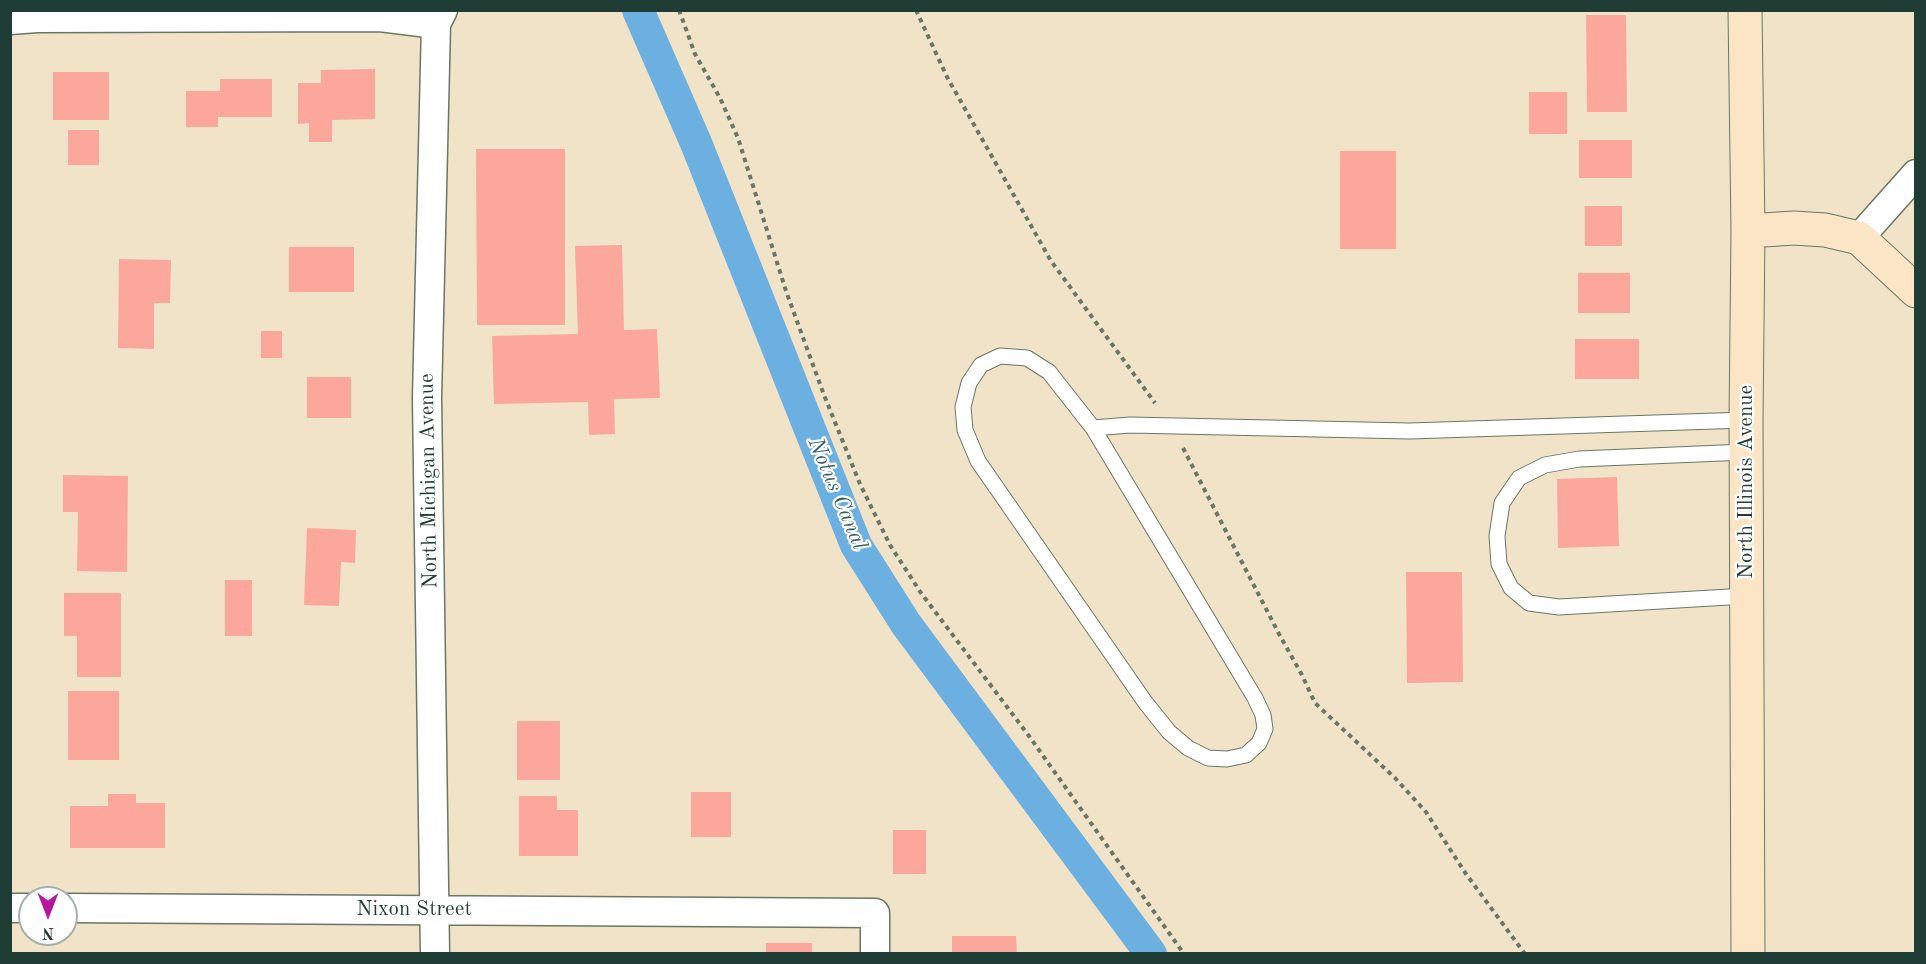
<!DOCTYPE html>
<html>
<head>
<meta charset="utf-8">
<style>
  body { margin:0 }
  #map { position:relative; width:1926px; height:964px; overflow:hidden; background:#f1e3c7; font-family:"Old Standard TT",serif }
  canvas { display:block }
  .frame { position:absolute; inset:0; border:12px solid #1f3d34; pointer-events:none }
  .north { position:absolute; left:18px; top:886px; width:60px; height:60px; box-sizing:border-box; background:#fff; border:2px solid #a5b1ae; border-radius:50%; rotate:180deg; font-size:16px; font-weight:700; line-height:24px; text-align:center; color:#1f3d34 }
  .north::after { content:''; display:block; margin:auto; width:21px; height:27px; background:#b5179e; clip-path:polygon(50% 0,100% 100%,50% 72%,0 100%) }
</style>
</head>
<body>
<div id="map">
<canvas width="1926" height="964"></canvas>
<div class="frame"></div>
<div class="north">N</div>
</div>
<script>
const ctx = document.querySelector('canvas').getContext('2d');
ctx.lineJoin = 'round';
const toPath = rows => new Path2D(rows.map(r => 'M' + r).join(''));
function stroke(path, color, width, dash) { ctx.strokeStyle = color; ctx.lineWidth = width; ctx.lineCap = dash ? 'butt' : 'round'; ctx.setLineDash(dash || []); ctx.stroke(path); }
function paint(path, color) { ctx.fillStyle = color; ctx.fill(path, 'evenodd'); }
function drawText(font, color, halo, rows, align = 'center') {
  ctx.font = font + ' "Old Standard TT",serif'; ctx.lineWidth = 4.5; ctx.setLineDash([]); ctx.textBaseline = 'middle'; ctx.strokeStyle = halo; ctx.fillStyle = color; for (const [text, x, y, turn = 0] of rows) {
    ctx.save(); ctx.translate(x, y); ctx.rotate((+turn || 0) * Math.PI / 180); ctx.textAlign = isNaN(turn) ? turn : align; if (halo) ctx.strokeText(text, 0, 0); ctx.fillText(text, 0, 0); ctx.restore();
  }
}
stroke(toPath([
  [638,10,696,143,856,545,906,624,1151,954]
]), '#6cb0e2', 32);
paint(toPath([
  [1586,15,1626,15,1627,112,1587,112],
  [375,69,375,119,332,120,332,142,309,142,309,123,298,124,298,83,321,83,321,70],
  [53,72,109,72,109,120,53,120],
  [220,79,272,79,272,117,218,117,218,127,186,127,186,91,220,91],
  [1529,92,1567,92,1567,134,1529,134],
  [68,130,99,130,99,165,68,165],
  [1579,140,1632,140,1632,178,1579,178],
  [476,149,565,149,565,325,477,325],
  [1340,151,1396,151,1396,249,1340,249],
  [1585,206,1622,206,1622,246,1585,246],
  [622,245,624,330,657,329,660,398,614,399,615,434,589,435,588,402,494,404,492,336,578,334,575,246],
  [289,247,354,247,354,292,289,292],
  [119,259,171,260,170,303,154,303,154,349,118,348],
  [1578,273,1630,273,1630,313,1578,313],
  [261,331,282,331,282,358,261,358],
  [1575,339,1639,339,1639,379,1575,379],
  [307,377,351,377,351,418,307,418],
  [63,475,128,476,127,572,77,571,78,512,63,512],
  [1617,477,1619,546,1558,548,1557,479],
  [307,528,356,530,355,563,341,562,339,606,304,605],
  [1406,572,1462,572,1463,682,1407,683],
  [225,580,252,580,252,636,225,636],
  [64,593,121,593,121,677,77,677,77,636,64,636],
  [68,691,119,691,119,760,68,760],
  [517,721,560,721,560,780,517,780],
  [691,792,731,792,731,837,691,837],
  [108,794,136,794,136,803,165,803,165,848,70,848,70,806,108,806],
  [519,796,557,796,557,810,578,810,578,856,519,856],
  [893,830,926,830,926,874,893,874],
  [952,936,1016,936,1017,954,952,954],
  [766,943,812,943,812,954,766,954]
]), '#fca79b');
const lane = toPath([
  [1093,428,1049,372,1027,358,1000,356,981,365,969,383,963,407,965,430,978,461,1145,702,1169,732,1188,748,1208,758,1227,759,1246,755,1259,743,1265,729,1263,715,1255,698,1093,428,1130,425,1410,431,1746,420],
  [1746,452,1579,459,1545,465,1519,478,1502,503,1497,536,1499,564,1511,588,1529,603,1559,607,1746,596]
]);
const street = toPath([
  [10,20,37,18,380,17,436,24],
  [1859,238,1916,174],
  [10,908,30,908],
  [66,908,875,913,875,954],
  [435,954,427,398,436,24,443,10]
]);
const secondary = toPath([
  [1745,10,1748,231,1746,420,1748,954],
  [1748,231,1794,228,1825,230,1859,238,1916,291]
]);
stroke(lane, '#687767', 17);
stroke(street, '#687767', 31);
stroke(secondary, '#687767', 35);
stroke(toPath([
  [679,10,695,54,720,98,738,138,786,291,824,395,860,484,890,545,921,593,1029,736,1184,954],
  [916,10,947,77,1051,261,1155,403],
  [1183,448,1279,634,1302,675,1315,703,1395,778,1426,812,1466,874,1525,954]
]), '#687767', 4, [4.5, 4.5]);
stroke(lane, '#fff', 15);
stroke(street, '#fff', 28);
stroke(secondary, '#fce5c4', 33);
drawText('21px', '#1f3d34', '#fff', [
  ["North Michigan Avenue",429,481,-91],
  ["North Illinois Avenue",1746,482,-90],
  ["Nixon Street",414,909]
]);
drawText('italic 22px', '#366068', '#fff', [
  ["Notus Canal",837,494,67]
]);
</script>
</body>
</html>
